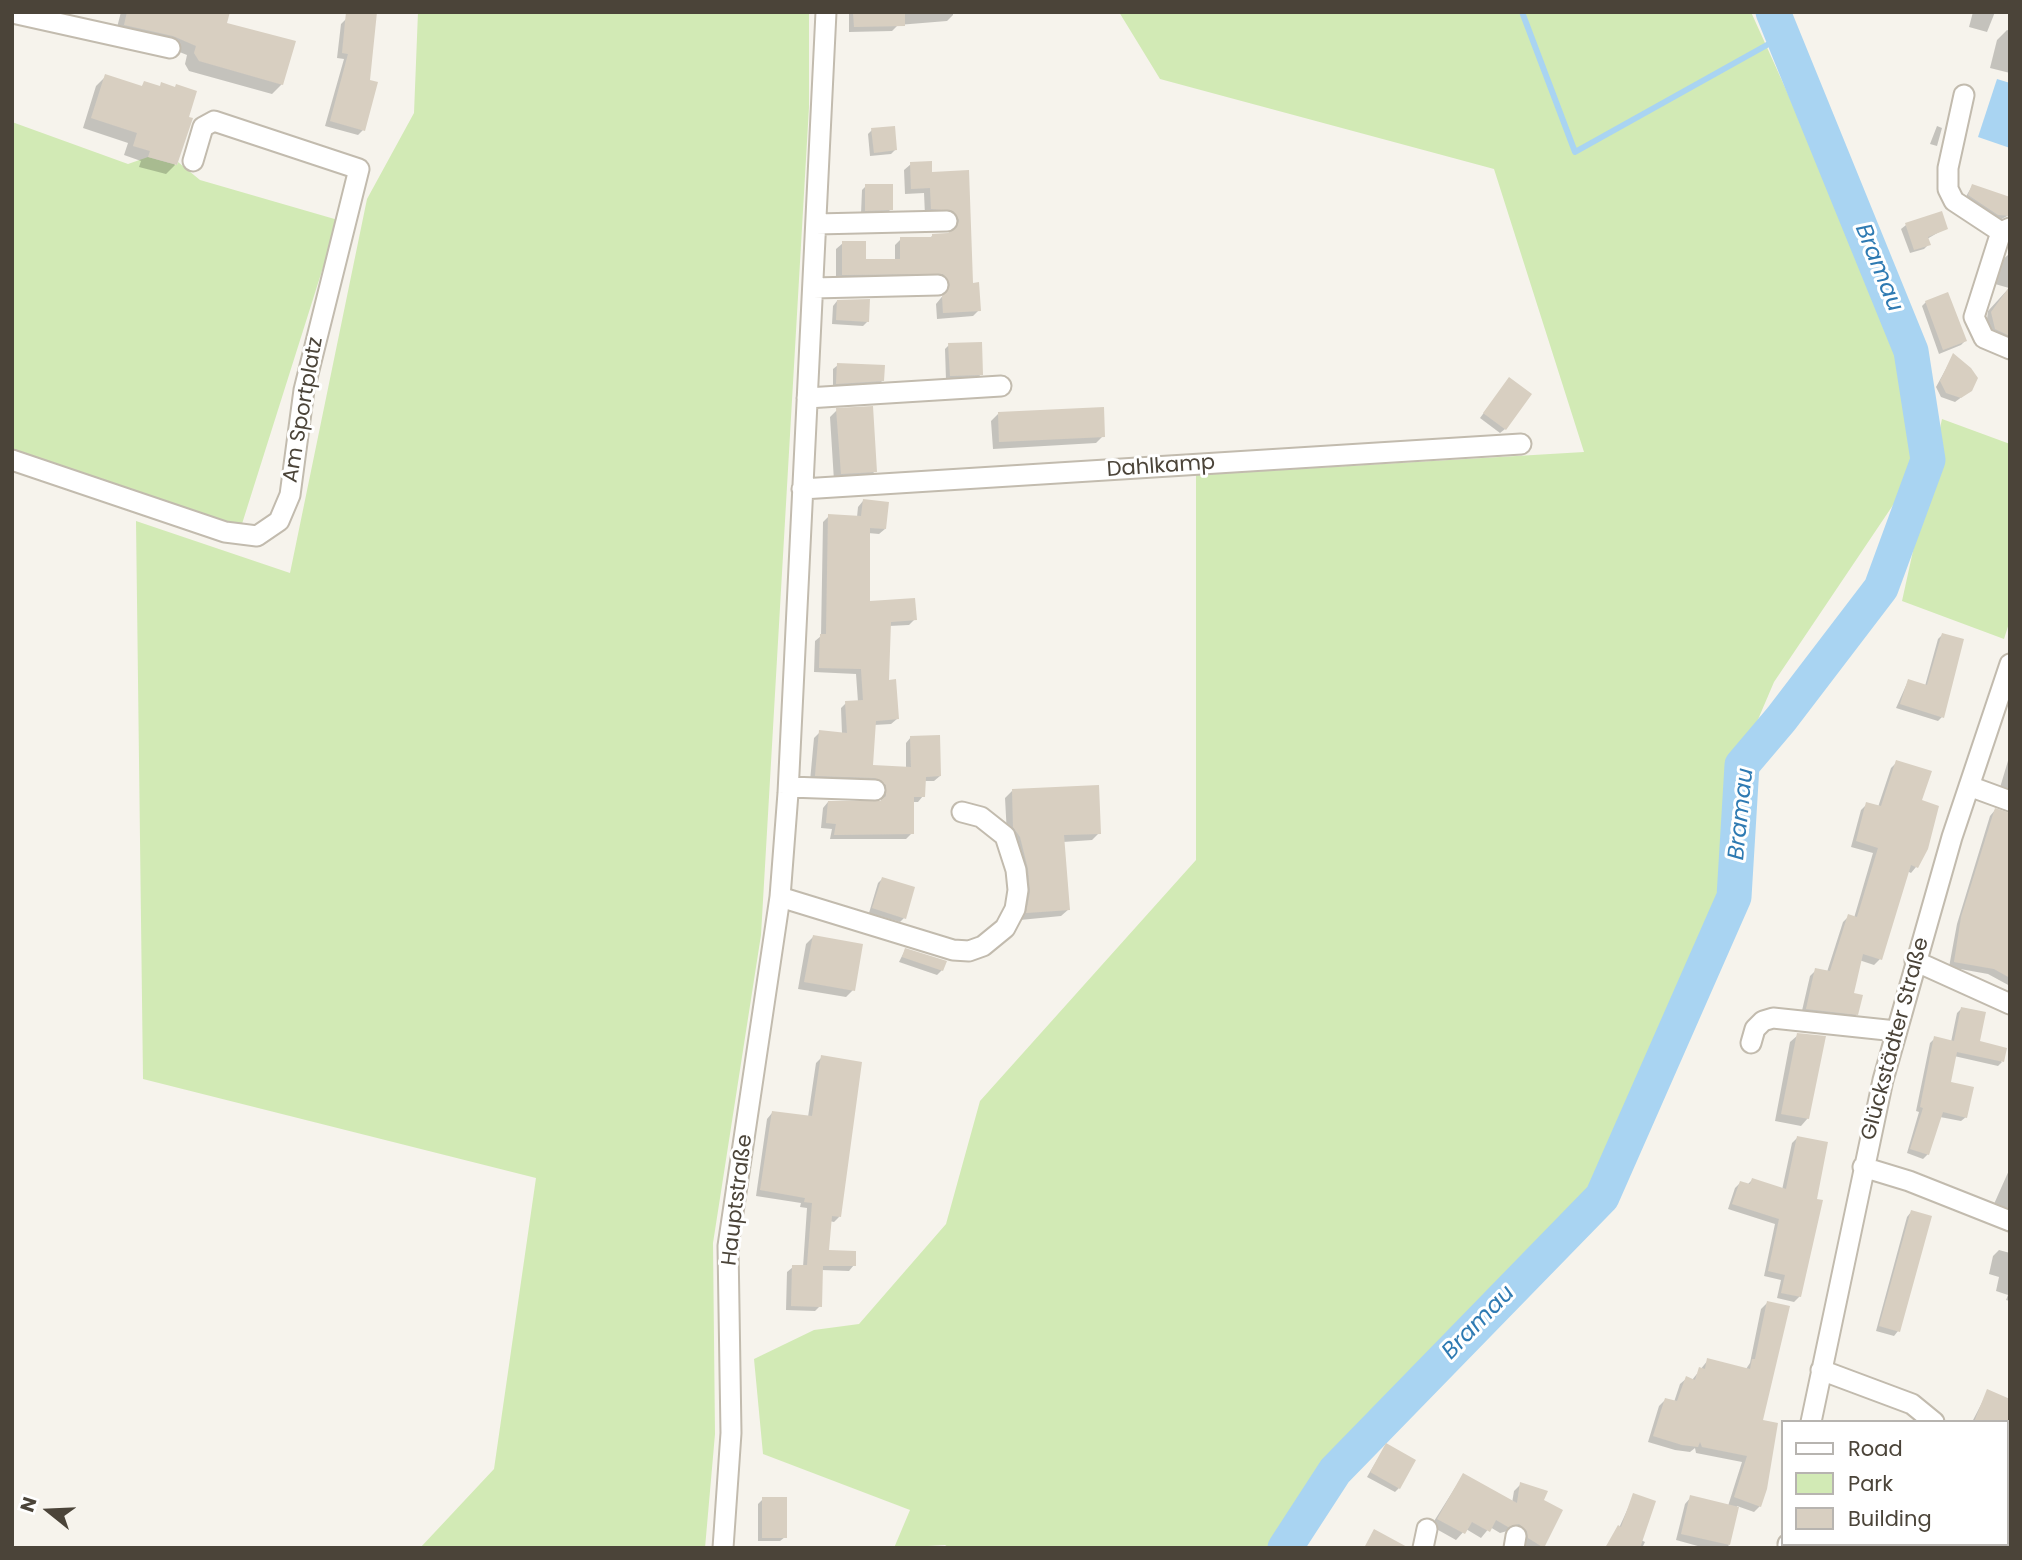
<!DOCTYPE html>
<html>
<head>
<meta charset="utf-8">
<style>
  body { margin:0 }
  #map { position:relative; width:2022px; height:1560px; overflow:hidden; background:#f6f3ec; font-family:Poppins,sans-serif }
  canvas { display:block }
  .frame { position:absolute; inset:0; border:14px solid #4b4439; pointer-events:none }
  .legend { position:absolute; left:1781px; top:1420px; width:228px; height:126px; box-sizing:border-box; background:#fff; border:2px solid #b7b4b0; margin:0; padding:9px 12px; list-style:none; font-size:21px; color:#4b4439 }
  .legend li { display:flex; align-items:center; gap:14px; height:35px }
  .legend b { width:35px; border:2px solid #b7b4b0 }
  .north { position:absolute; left:14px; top:1476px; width:70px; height:70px; -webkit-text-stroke:5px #fff; paint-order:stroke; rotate:288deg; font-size:19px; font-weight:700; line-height:28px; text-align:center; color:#4b4439 }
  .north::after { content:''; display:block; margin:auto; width:24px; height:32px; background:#4b4439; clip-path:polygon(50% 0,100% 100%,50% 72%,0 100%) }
</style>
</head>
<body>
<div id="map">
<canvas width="2022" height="1560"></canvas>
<div class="frame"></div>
<ul class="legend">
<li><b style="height:9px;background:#fff"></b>Road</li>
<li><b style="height:19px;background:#d2eab5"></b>Park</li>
<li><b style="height:19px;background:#d8cfc1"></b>Building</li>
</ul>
<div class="north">N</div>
</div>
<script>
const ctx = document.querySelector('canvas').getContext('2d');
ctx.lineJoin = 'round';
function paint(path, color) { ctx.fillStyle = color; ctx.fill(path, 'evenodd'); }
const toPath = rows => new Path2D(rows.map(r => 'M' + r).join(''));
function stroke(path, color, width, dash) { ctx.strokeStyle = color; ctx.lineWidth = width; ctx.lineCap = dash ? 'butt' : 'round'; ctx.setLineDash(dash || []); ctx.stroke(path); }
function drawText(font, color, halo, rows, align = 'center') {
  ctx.font = font + ' Poppins,sans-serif'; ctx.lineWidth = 6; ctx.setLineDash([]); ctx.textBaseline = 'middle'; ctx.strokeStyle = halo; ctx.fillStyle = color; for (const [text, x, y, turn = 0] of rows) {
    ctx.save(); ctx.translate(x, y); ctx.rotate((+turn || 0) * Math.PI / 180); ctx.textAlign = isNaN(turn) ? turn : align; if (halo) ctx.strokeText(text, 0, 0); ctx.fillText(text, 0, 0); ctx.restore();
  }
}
paint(toPath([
  [418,12,809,12,809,107,761,935,713,1243,715,1434,705,1548,420,1548,494,1469,536,1178,143,1079,136,521,290,573,367,199,414,113],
  [1119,12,1751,12,1904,351,1924,459,1774,682,1739,764,1730,896,1598,1196,1330,1466,1277,1548,950,1548,945,1545,894,1548,910,1510,763,1454,754,1359,814,1330,859,1324,946,1224,980,1101,1196,860,1196,475,1584,452,1494,169,1160,79],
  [12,122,128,164,148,157,177,165,178,162,200,180,338,220,241,527,12,450],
  [1942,419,2010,444,2010,620,2004,639,1902,601]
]), '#d2eab5');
paint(toPath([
  [1997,79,2010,83,2010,148,1978,137]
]), '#a9d4f2');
paint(toPath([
  [121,12,228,12,225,24,282,84,272,94,189,71,185,64,187,55,162,45,115,35],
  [849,12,953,12,953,15,947,21,898,25,892,31,849,32],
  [1973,12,1995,12,1987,32,1969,27],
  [347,18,363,130,358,135,325,126,344,59,337,58,341,24],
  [2007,30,2010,31,2010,73,1990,68,1997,40],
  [106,76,140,88,145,83,175,165,166,174,139,167,141,161,124,155,128,143,83,128,96,86],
  [1937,126,1942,128,1937,146,1930,144],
  [872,130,896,149,891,154,870,156,868,134],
  [911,164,931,173,968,172,972,285,979,310,973,316,937,319,936,304,945,293,938,280,836,281,836,249,843,243,865,260,895,260,895,245,901,239,929,239,933,235,953,234,951,220,925,215,924,193,905,194,904,170],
  [866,186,891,209,886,214,861,214,862,190],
  [1972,186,2009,215,1998,221,1964,200],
  [1906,225,1946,228,1927,239,1929,244,1924,249,1910,253,1901,229],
  [2008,255,2010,256,2010,341,2007,342,1986,327,1988,311,2009,288,1995,284,2002,260],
  [837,301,868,321,863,326,832,324,833,306],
  [1926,302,1965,341,1961,345,1939,354,1922,306],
  [949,345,981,374,977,379,946,380,945,349],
  [1953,356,1971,390,1955,402,1941,397,1936,387],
  [838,365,883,380,878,385,833,388,833,369],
  [1505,384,1505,429,1500,433,1480,418],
  [837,410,875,471,868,479,834,481,830,417],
  [998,414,1103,436,1096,443,993,449,991,421],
  [863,501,885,529,879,534,868,533,869,603,915,619,909,625,889,626,887,682,897,719,891,724,874,725,872,766,906,768,906,743,911,737,940,776,934,781,924,781,923,796,918,802,912,802,912,833,906,839,830,839,832,829,821,828,823,808,828,802,881,803,881,791,810,781,814,738,820,732,842,734,841,708,846,703,858,702,856,674,814,672,815,641,821,636,823,522,829,516,857,517,858,507],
  [1942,635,1942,717,1938,721,1896,708,1908,681,1925,686,1938,639],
  [2010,754,2010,796,1999,791],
  [1897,762,1920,801,1916,867,1911,873,1907,871,1880,959,1874,965,1859,960,1851,994,1857,1014,1851,1020,1801,1015,1810,976,1816,970,1827,972,1843,922,1849,916,1854,918,1873,853,1851,847,1861,810,1867,804,1878,807,1891,768],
  [1012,791,1099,833,1092,840,1063,842,1069,909,1061,916,1020,920,1007,835,1005,798],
  [1995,810,2010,814,2010,986,1988,974,1949,967,1957,924,1990,816],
  [882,879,904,918,900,922,869,913,878,883],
  [813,937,853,990,846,997,798,989,806,944],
  [905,950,942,970,937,975,899,962],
  [1962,1008,1978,1043,2002,1062,1998,1066,1954,1056,1949,1083,1966,1117,1961,1121,1940,1117,1928,1154,1923,1159,1907,1153,1919,1112,1916,1111,1930,1043,1935,1038,1951,1042,1957,1013],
  [1798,1035,1808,1118,1801,1126,1775,1121,1790,1042],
  [822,1057,839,1217,834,1222,829,1221,827,1251,854,1265,849,1271,821,1270,820,1306,815,1311,786,1310,787,1272,793,1267,803,1267,807,1208,800,1207,801,1203,756,1196,767,1119,772,1113,808,1117,816,1063],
  [1797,1138,1800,1296,1794,1302,1777,1298,1781,1280,1764,1276,1775,1224,1728,1209,1735,1188,1740,1183,1747,1185,1752,1180,1782,1190,1792,1143],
  [2010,1168,2010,1209,1994,1204],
  [1911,1212,1898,1331,1894,1336,1876,1331,1907,1217],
  [1999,1250,2010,1253,2010,1301,2006,1300,2008,1295,1996,1291,1999,1277,1989,1274,1993,1256],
  [1767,1303,1760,1506,1754,1512,1737,1506,1728,1548,1705,1548,1676,1540,1685,1504,1691,1497,1728,1506,1742,1462,1696,1453,1695,1448,1690,1452,1675,1450,1648,1442,1659,1406,1665,1400,1674,1402,1680,1384,1687,1378,1692,1380,1708,1360,1746,1369,1750,1363,1761,1309],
  [1988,1391,2010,1421,2006,1429,2006,1422,1972,1422],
  [1386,1445,1399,1488,1395,1492,1367,1477],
  [1463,1475,1512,1503,1514,1491,1521,1484,1542,1501,1543,1546,1525,1548,1511,1530,1500,1533,1490,1527,1481,1538,1466,1529,1456,1540,1431,1526],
  [1634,1495,1641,1540,1645,1542,1642,1548,1605,1548,1619,1528],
  [763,1499,785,1537,780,1541,758,1541,758,1504],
  [1856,1544,1877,1544,1873,1548,1856,1548]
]), '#0003');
stroke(toPath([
  [1522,12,1575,152,1783,36]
]), '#a9d4f2', 6);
stroke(toPath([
  [1285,1548,1335,1471,1602,1197,1734,897,1742,765,1781,719,1881,588,1928,460,1911,351,1773,12]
]), '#a9d4f2', 35);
paint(toPath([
  [127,12,230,12,227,23,296,41,283,85,199,61,194,53,196,46,173,36,124,25],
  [346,12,377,12,370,80,378,82,365,131,330,121,348,54,342,53],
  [853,12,905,12,905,26,854,27],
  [105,74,142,86,144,81,160,86,161,82,175,87,176,84,197,91,189,117,193,118,177,165,148,157,150,151,133,146,137,133,91,118],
  [895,126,897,150,874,153,871,128],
  [932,161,932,172,969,170,973,283,979,282,981,311,943,313,942,296,950,285,943,274,842,275,842,241,866,241,866,259,900,259,900,237,932,237,932,234,948,233,957,227,959,220,953,211,931,209,930,188,911,189,910,162],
  [865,184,893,184,893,210,865,211],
  [1972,184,2010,197,2010,216,1998,215,1968,195],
  [1942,211,1948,229,1928,237,1931,245,1914,250,1905,223],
  [2010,286,2010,336,1995,329,1991,312],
  [1948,292,1967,341,1943,350,1925,301],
  [870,299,869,322,836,320,837,300],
  [982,342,983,375,950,376,948,343],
  [1953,353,1971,368,1978,378,1972,391,1961,398,1946,393,1940,381],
  [837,363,885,365,884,381,836,384],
  [1509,377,1532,394,1506,430,1483,413],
  [873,406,877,472,841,474,836,408],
  [1104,407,1105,437,999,442,998,412],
  [863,499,889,502,886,529,870,528,870,601,915,598,917,620,891,622,889,680,896,679,899,719,876,721,873,765,911,767,910,736,940,735,941,776,926,777,925,797,914,797,914,834,834,835,836,824,826,823,828,801,880,801,886,796,886,785,875,778,815,776,819,730,847,733,845,701,863,700,861,669,819,668,820,634,826,634,828,514,861,516],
  [1942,633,1964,639,1944,718,1900,704,1908,679,1927,685],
  [1896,760,1932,771,1922,800,1939,806,1928,849,1918,868,1911,865,1882,960,1863,954,1854,993,1863,995,1858,1015,1806,1009,1815,968,1830,971,1848,914,1857,917,1878,848,1856,841,1866,802,1881,806],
  [1099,785,1101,834,1064,835,1070,910,1026,913,1030,892,1028,869,1020,837,1013,827,1012,789],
  [1995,808,2010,813,2010,978,1994,969,1954,962,1961,917],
  [882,877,915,887,906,919,872,908],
  [813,935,863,944,855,991,804,982],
  [905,948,947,961,943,971,902,957],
  [1961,1007,1986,1012,1980,1041,2007,1048,2004,1062,1957,1052,1951,1082,1974,1087,1967,1118,1943,1112,1929,1155,1910,1149,1923,1108,1920,1107,1934,1036,1954,1041],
  [1797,1033,1826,1036,1809,1119,1781,1114],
  [821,1055,862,1062,841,1217,832,1216,829,1250,856,1251,856,1266,823,1266,822,1307,791,1306,792,1265,807,1265,812,1203,804,1202,805,1198,760,1190,772,1111,812,1116],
  [1797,1136,1828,1142,1817,1199,1823,1200,1801,1297,1781,1293,1785,1275,1768,1271,1779,1219,1732,1204,1740,1181,1750,1184,1752,1178,1786,1189],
  [1911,1210,1932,1216,1900,1332,1879,1326],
  [1767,1301,1790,1306,1763,1420,1778,1423,1767,1489,1761,1507,1734,1497,1747,1456,1702,1447,1700,1442,1698,1447,1682,1445,1653,1436,1665,1398,1677,1401,1686,1376,1695,1380,1699,1367,1705,1369,1707,1358,1750,1369,1752,1359,1755,1359],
  [1987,1389,2010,1399,2010,1422,1974,1422],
  [1386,1443,1416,1460,1400,1489,1370,1472],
  [1463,1473,1517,1503,1520,1482,1548,1491,1544,1500,1563,1510,1544,1548,1528,1538,1527,1531,1519,1524,1508,1527,1496,1520,1490,1532,1472,1522,1465,1534,1437,1519],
  [1633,1493,1656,1501,1640,1548,1605,1548,1618,1525,1621,1527],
  [1690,1495,1739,1507,1730,1545,1681,1534],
  [762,1497,787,1497,787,1538,762,1538],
  [1374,1529,1409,1548,1364,1548]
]), '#d8cfc1');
const minor = toPath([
  [17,14,170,48],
  [1964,95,1948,168,1948,189,1954,201,2001,232],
  [816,224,947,221],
  [2010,228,2001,232,1974,317,1984,338,2010,349],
  [813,288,938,285],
  [807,398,1001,386],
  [12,460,225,532,257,536,279,521,290,495,304,390,359,169,214,121,203,127,193,161],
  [802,489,1521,444],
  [1969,786,2010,801],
  [789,787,875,790],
  [780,897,953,950,969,951,983,946,1005,928,1015,909,1018,890,1016,870,1005,836,981,817,962,812],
  [1915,961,2010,1004],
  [1751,1043,1755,1029,1763,1021,1773,1018,1896,1031],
  [1863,1167,1909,1181,2010,1221],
  [1821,1370,1912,1404,1934,1422],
  [1811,1422,1883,1080,1952,837,2010,664],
  [2006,1515,2010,1522],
  [723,1548,731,1433,728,1246,780,897,788,793,826,12],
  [1423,1548,1427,1529],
  [1514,1548,1516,1536],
  [1788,1548,1788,1544]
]);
stroke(minor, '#c2bbae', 23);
stroke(minor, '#fff', 19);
drawText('21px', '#4b4439', '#fff', [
  ["Am Sportplatz",304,410,-80],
  ["Dahlkamp",1161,467,-4],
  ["Glückstädter Straße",1896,1039,-75],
  ["Hauptstraße",738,1200,-83]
]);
drawText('italic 23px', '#2e7ab2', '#fff', [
  ["Bramau",1878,268,68],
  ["Bramau",1742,814,-84],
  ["Bramau",1479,1323,-46]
]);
</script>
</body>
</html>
